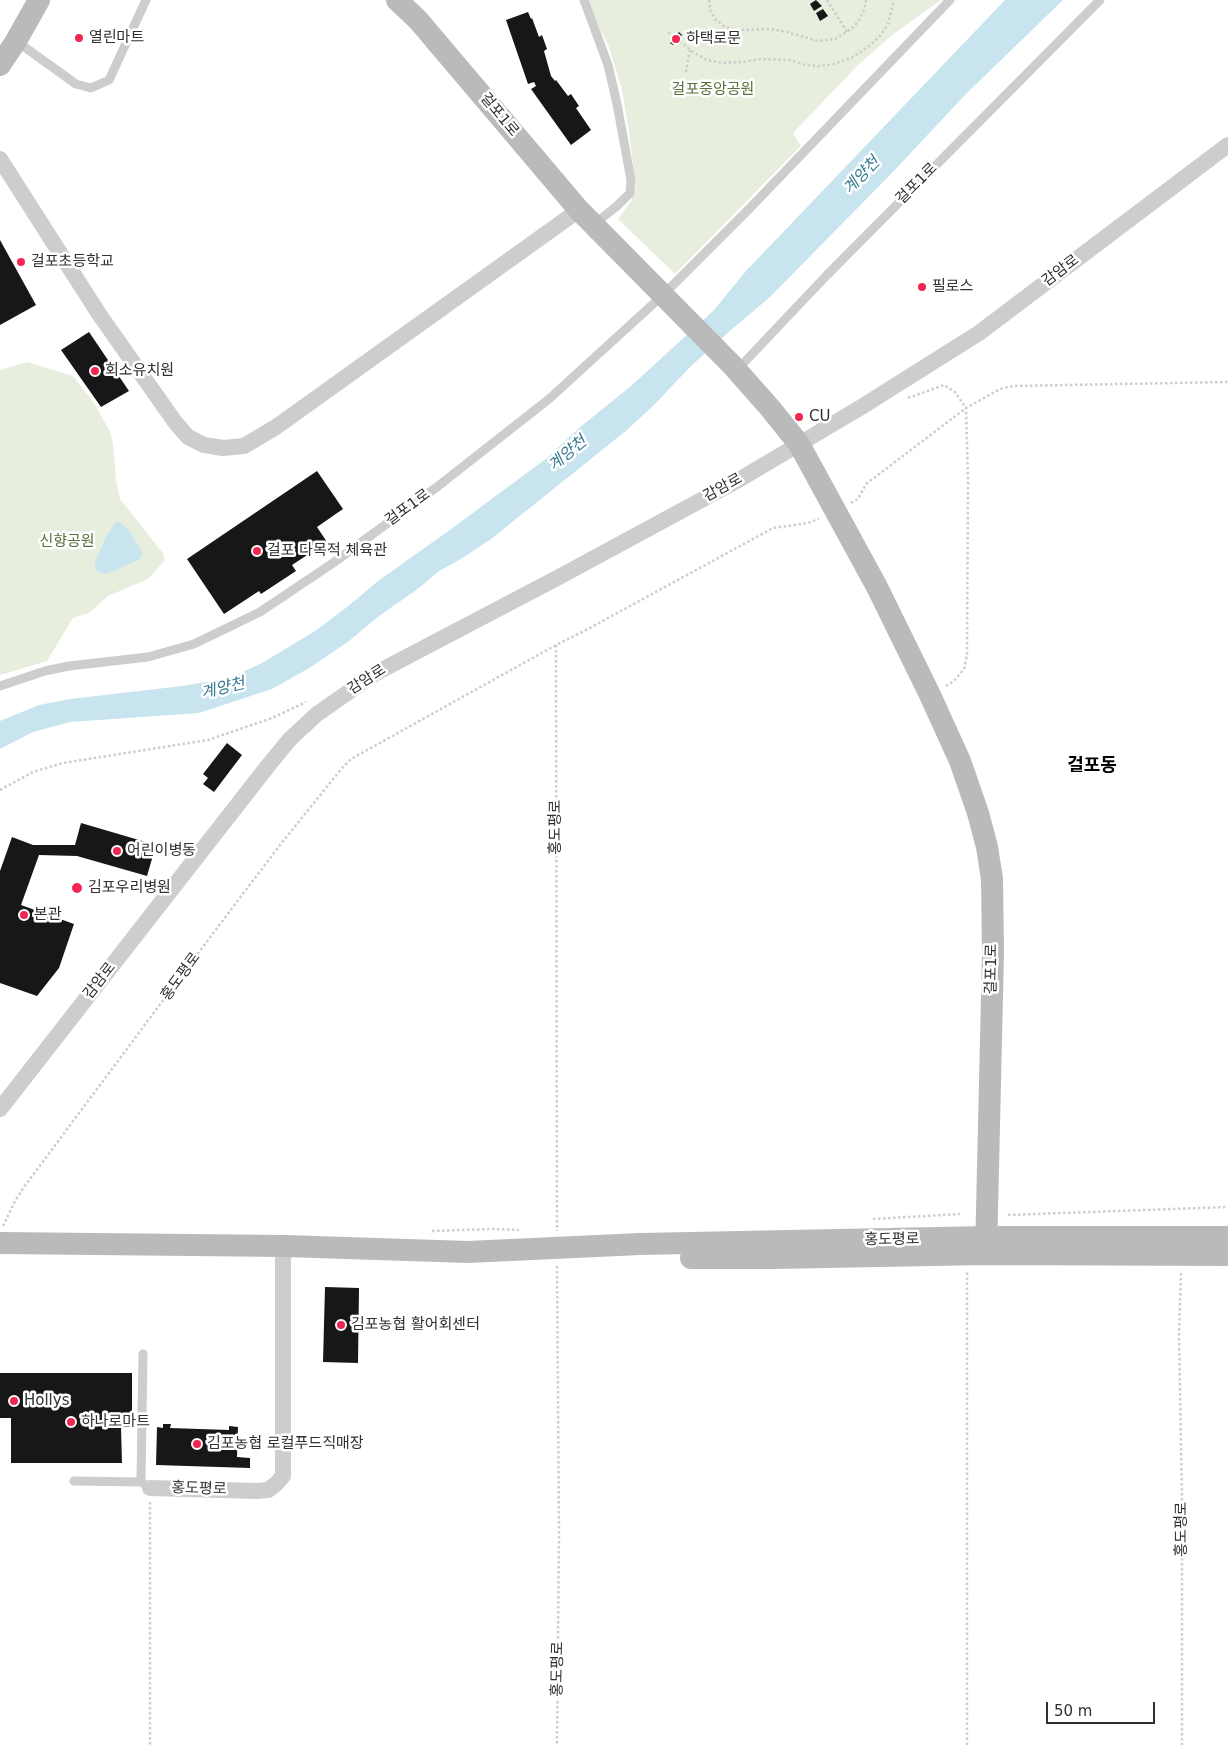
<!DOCTYPE html>
<html>
<head>
<meta charset="utf-8">
<style>
  body { margin:0 }
  #map { position:relative; width:1228px; height:1745px; overflow:hidden; background:#fff; font-family:"DejaVu Sans",sans-serif }
  canvas { display:block }
  .scale { position:absolute; left:1046px; top:1702px; width:109px; height:22px; box-sizing:border-box; border:2px solid #303030; border-top:0; padding-left:6px; font-size:15px; line-height:18px; white-space:nowrap; color:#303030; -webkit-text-stroke:4px #fff; paint-order:stroke }
</style>
</head>
<body>
<div id="map">
<canvas width="1228" height="1745"></canvas>
<div class="scale">50 m</div>
</div>
<script>
const ctx = document.querySelector('canvas').getContext('2d');
ctx.lineJoin = 'round';
function paint(path, color) { ctx.fillStyle = color; ctx.fill(path, 'evenodd'); }
const toPath = rows => new Path2D(rows.map(r => 'M' + r).join(''));
function stroke(path, color, width, dash) { ctx.strokeStyle = color; ctx.lineWidth = width; ctx.lineCap = dash ? 'butt' : 'round'; ctx.setLineDash(dash || []); ctx.stroke(path); }
function drawText(font, color, halo, rows, align = 'center') {
  ctx.font = font + ' "DejaVu Sans","Noto Sans KR",sans-serif'; ctx.lineWidth = 5; ctx.setLineDash([]); ctx.textBaseline = 'middle'; ctx.strokeStyle = halo; ctx.fillStyle = color; for (const [text, x, y, turn = 0] of rows) {
    ctx.save(); ctx.translate(x, y); ctx.rotate((+turn || 0) * Math.PI / 180); ctx.textAlign = isNaN(turn) ? turn : align; if (halo) ctx.strokeText(text, 0, 0); ctx.fillText(text, 0, 0); ctx.restore();
  }
}
paint(toPath([
  [586,0,941,0,891,36,859,64,793,133,801,146,675,274,618,219,631,201,636,187,629,132,622,90,609,47],
  [27,362,73,376,96,406,110,432,113,443,116,479,120,499,162,552,165,560,148,579,108,596,89,613,73,618,47,661,0,675,0,370]
]), '#e8eedd');
paint(toPath([
  [1005,0,1063,0,966,94,891,174,770,297,731,330,690,367,655,404,627,430,491,539,461,559,439,571,419,588,379,616,349,641,311,667,272,689,199,713,70,722,33,732,0,749,0,721,39,705,70,699,182,686,230,678,262,663,315,631,347,607,378,581,447,532,547,458,579,428,631,386,713,311,746,271],
  [116,522,120,522,130,532,143,554,140,559,107,574,100,573,95,569,95,562,107,535]
]), '#c8e5ef');
paint(toPath([
  [816,0,822,6,814,11,810,4],
  [823,9,828,16,820,21,816,13],
  [528,12,531,19,532,18,539,37,542,35,547,49,544,51,551,76,555,81,556,80,568,96,571,94,579,106,576,108,591,130,571,145,531,89,536,86,534,82,528,84,506,20],
  [679,32,682,35,673,45,670,43],
  [0,240,36,305,0,325],
  [89,332,129,391,101,407,61,350],
  [317,471,343,509,317,527,327,542,292,565,296,571,261,594,259,591,224,614,187,559],
  [227,743,242,755,214,792,203,784,208,778,203,774],
  [81,823,156,845,147,876,77,856,39,855,21,905,74,924,59,968,37,996,0,983,0,871,12,837,33,845,75,845],
  [325,1287,359,1288,358,1363,323,1362],
  [0,1373,132,1373,132,1427,121,1427,122,1463,11,1463,11,1418,0,1418],
  [163,1424,171,1424,170,1428,229,1430,229,1426,238,1427,237,1457,250,1458,250,1468,156,1465,157,1427,163,1428]
]), '#171717');
stroke(toPath([
  [709,0,710,10,716,20,725,27,739,30,770,29,787,32,818,41,835,39,851,29,858,22,864,10,866,0],
  [827,0,847,32],
  [668,32,693,52,707,60,723,63,741,62,761,59,790,60,805,65,819,66,834,64,853,57,868,47,880,36,888,24,894,0],
  [686,72,690,50],
  [908,398,944,385,955,392,966,408,1000,389,1013,386,1228,382],
  [851,503,858,499,866,484,966,408],
  [556,645,557,1231],
  [946,686,954,681,964,669,967,655,968,479,966,408],
  [0,790,33,772,63,763,208,740,272,718,306,702],
  [1008,1215,1228,1207],
  [873,1219,960,1214],
  [3,1226,15,1201,24,1187,214,932,280,845,342,768,351,759,556,645,588,629,773,528,808,523,819,519],
  [432,1231,493,1229,519,1230],
  [557,1266,559,1533,557,1745],
  [1181,1273,1179,1335,1182,1499,1182,1745],
  [150,1502,150,1745],
  [967,1745,967,1271]
]), '#cdcdcd', 2.5, [2.5, 2.5]);
stroke(toPath([
  [584,0,608,65,617,104,631,180,630,193,617,206,593,225],
  [16,41,76,84,91,88,109,80,146,0],
  [737,370,827,275,1100,0],
  [0,686,45,671,69,666,148,657,194,644,260,612,333,563,437,487,549,399,663,295,749,209,950,0],
  [143,1354,141,1482,150,1488],
  [74,1481,141,1482]
]), '#cdcdcd', 9);
stroke(toPath([
  [0,159,99,314,175,422,188,437,204,445,223,448,244,446,276,427,579,210],
  [0,1109,267,767,290,739,317,714,376,673,559,577,742,478,863,406,979,333,1228,145],
  [150,1488,257,1491,268,1490,276,1484,283,1476,283,1260,285,1246]
]), '#cdcdcd', 16);
stroke(toPath([
  [397,0,418,20,579,210,732,365,770,408,799,444,877,587,930,695,960,761,978,813,987,847,992,879,993,953,986,1254],
  [0,65,16,41,39,0],
  [0,1243,285,1246,468,1252,640,1244,987,1237,1228,1237],
  [691,1258,774,1258,986,1254,1228,1255]
]), '#bababa', 22);
for (const [x, y, r, color] of [
  [79,38,5,"#f12751"],
  [676,39,5,"#f12751"],
  [21,262,5,"#f12751"],
  [922,287,5,"#f12751"],
  [95,371,5,"#f12751"],
  [799,417,5,"#f12751"],
  [257,551,5,"#f12751"],
  [117,851,5,"#f12751"],
  [77,888,6,"#f12751"],
  [24,915,5,"#f12751"],
  [341,1325,5,"#f12751"],
  [14,1401,5,"#f12751"],
  [71,1422,5,"#f12751"],
  [197,1444,5,"#f12751"]
]) { const dot = new Path2D(); dot.arc(x, y, r, 0, 2 * Math.PI); ctx.fillStyle = color; ctx.fill(dot); stroke(dot, '#fff', 2); }
drawText('15px', '#303030', '#fff', [
  ["열린마트",89,38],
  ["하택로문",686,39],
  ["걸포초등학교",31,262],
  ["필로스",932,287],
  ["회소유치원",105,371],
  ["CU",809,417],
  ["걸포 다목적 체육관",267,551],
  ["어린이병동",127,851],
  ["김포우리병원",88,888],
  ["본관",34,915],
  ["김포농협 활어회센터",351,1325],
  ["Hollys",24,1401],
  ["하나로마트",81,1422],
  ["김포농협 로컬푸드직매장",207,1444]
], 'left');
drawText('15px', '#5a6f39', '#fff', [
  ["걸포중앙공원",713,90],
  ["신향공원",67,542]
]);
drawText('15px', '#303030', '#fff', [
  ["걸포1로",499,115,50],
  ["걸포1로",917,184,-45],
  ["감암로",1061,271,-37],
  ["감암로",723,488,-29],
  ["걸포1로",408,508,-36],
  ["감암로",367,680,-33],
  ["홍도평로",556,827,-90],
  ["걸포1로",992,969,-89],
  ["홍도평로",181,977,-54],
  ["감암로",100,981,-52],
  ["홍도평로",892,1240,-1],
  ["홍도평로",199,1489,2],
  ["홍도평로",1182,1529,-90],
  ["홍도평로",558,1669,-89]
]);
drawText('italic 16px', '#357a91', '#fff', [
  ["계양천",862,176,-46],
  ["계양천",568,454,-40],
  ["계양천",223,689,-14]
]);
drawText('bold 18px', '#000', '#fff', [
  ["걸포동",1092,766]
]);
</script>
</body>
</html>
